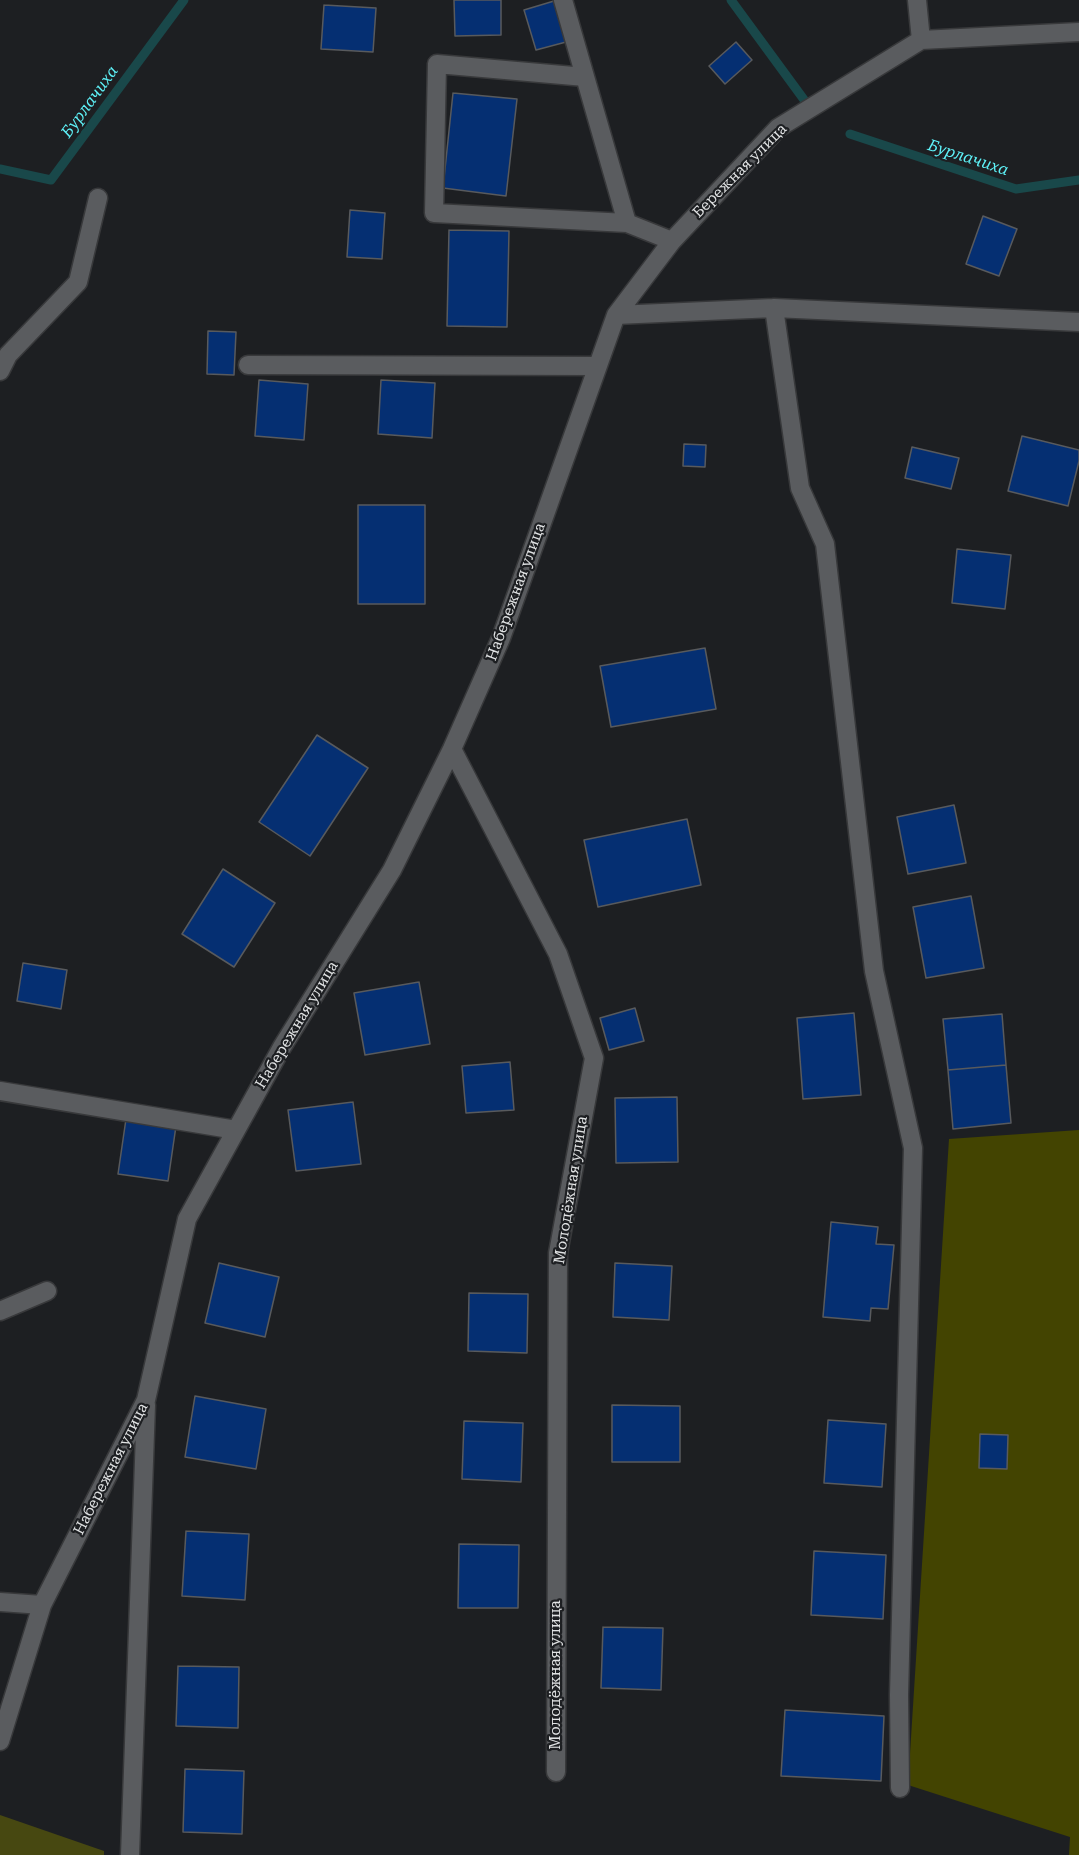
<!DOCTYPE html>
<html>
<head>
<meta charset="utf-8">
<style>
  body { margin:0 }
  canvas { display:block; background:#1d1f22 }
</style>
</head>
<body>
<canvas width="1079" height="1855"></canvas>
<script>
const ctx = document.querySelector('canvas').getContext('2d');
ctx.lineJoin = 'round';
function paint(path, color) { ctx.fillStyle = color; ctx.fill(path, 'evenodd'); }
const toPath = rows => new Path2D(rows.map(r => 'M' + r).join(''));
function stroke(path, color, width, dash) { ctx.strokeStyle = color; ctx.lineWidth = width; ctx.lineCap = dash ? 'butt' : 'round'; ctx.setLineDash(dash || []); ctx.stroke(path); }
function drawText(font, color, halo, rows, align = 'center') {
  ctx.font = font + ' "Roboto Serif",serif'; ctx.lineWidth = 4.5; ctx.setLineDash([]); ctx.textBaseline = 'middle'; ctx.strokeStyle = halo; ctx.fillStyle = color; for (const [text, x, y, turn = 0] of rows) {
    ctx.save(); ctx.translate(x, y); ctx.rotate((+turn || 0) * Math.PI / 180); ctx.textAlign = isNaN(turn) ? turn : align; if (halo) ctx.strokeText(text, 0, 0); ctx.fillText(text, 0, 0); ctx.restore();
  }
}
paint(toPath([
  [1079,1130,1079,1855,1069,1855,1070,1837,908,1785,949,1139]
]), '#434401');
paint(toPath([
  [0,1815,104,1851,104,1855,0,1855]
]), '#474811');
stroke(toPath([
  [731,0,805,101],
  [850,134,1016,189,1079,180],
  [0,169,51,180,184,0]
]), '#19484a', 9);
const building = toPath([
  [454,0,501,0,501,35,455,36,454,0],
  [554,1,566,42,536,50,524,10,554,1],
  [324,5,376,8,373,52,321,49,324,5],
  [736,42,752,60,725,84,709,66,736,42],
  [453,93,517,99,506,196,443,188,453,93],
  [350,210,385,213,382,259,347,257,350,210],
  [983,216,1017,229,999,276,966,264,983,216],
  [449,230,509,231,507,327,447,326,449,230],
  [208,331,236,332,234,375,207,374,208,331],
  [259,380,308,384,304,440,255,436,259,380],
  [381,380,435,383,432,438,378,434,381,380],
  [1022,436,1079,450,1079,461,1068,506,1008,491,1022,436],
  [684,444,706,445,705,467,683,466,684,444],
  [912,447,959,458,951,489,905,478,912,447],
  [358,505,425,505,425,604,358,604,358,505],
  [957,549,1011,555,1005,609,952,603,957,549],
  [705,648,716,709,611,727,600,666,705,648],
  [317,735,368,768,310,856,259,822,317,735],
  [954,805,966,863,908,874,897,817,954,805],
  [687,819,701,885,598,907,584,840,687,819],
  [223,869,275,903,234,967,182,934,223,869],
  [971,896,984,968,926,978,913,907,971,896],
  [23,963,67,970,61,1009,17,1001,23,963],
  [419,982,430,1044,365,1055,354,993,419,982],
  [635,1008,644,1041,609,1050,600,1018,635,1008],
  [854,1013,861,1095,803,1099,797,1018,854,1013],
  [1002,1014,1006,1065,948,1070,943,1019,1002,1014],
  [510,1062,514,1110,466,1113,462,1066,510,1062],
  [1006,1065,1011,1123,953,1129,948,1070,1006,1065],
  [677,1097,678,1162,616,1163,615,1098,677,1097],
  [353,1102,361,1164,296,1171,288,1110,353,1102],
  [126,1119,176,1126,168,1181,118,1174,126,1119],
  [831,1222,878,1227,876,1244,894,1245,888,1309,871,1308,870,1321,823,1317,831,1222],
  [219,1263,279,1277,265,1337,205,1323,219,1263],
  [615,1263,672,1266,669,1320,613,1317,615,1263],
  [469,1293,528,1294,527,1353,468,1351,469,1293],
  [195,1396,266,1409,256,1469,185,1457,195,1396],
  [612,1405,680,1406,680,1462,612,1462,612,1405],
  [828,1420,886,1424,882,1487,824,1483,828,1420],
  [464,1421,523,1423,521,1482,462,1479,464,1421],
  [980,1434,1008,1435,1007,1469,979,1468,980,1434],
  [186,1531,249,1534,245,1600,182,1596,186,1531],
  [459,1544,519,1545,518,1608,458,1608,459,1544],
  [814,1551,886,1555,883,1619,811,1615,814,1551],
  [603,1627,663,1628,661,1690,601,1688,603,1627],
  [178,1666,239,1667,238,1728,176,1726,178,1666],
  [785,1710,884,1716,881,1781,781,1776,785,1710],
  [185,1769,244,1771,242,1834,183,1832,185,1769]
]);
paint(building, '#052f72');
stroke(building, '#585a5d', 1.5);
const minor = toPath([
  [563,0,627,223,672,241],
  [917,0,921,40],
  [585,77,437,64,434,213,627,223],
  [774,308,800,488,825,544,874,971,913,1148,899,1695,900,1788],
  [616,315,774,308,1079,322],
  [248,365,597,366],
  [0,371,8,355,78,282,98,198],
  [452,749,558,954,594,1058,558,1253,556,1772],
  [0,1091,236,1130],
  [0,1311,47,1291],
  [0,1602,42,1605],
  [0,1741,42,1605,146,1400,187,1219,282,1047,392,870,452,749,501,638,616,315,672,241,778,128,921,40,1079,32],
  [130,1855,146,1405]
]);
stroke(minor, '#38393b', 21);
stroke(minor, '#5a5c5f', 18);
drawText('15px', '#e1e3e4', '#1d1f22', [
  ["Бережная улица",740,171,-45],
  ["Набережная улица",516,592,-70],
  ["Набережная улица",297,1025,-59],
  ["Молодёжная улица",571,1190,-81],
  ["Набережная улица",111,1469,-63],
  ["Молодёжная улица",556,1675,-90]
]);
drawText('italic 16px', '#5ef1f7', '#1d1f22', [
  ["Бурлачиха",90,102,-54],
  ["Бурлачиха",968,158,18]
]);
</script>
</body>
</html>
